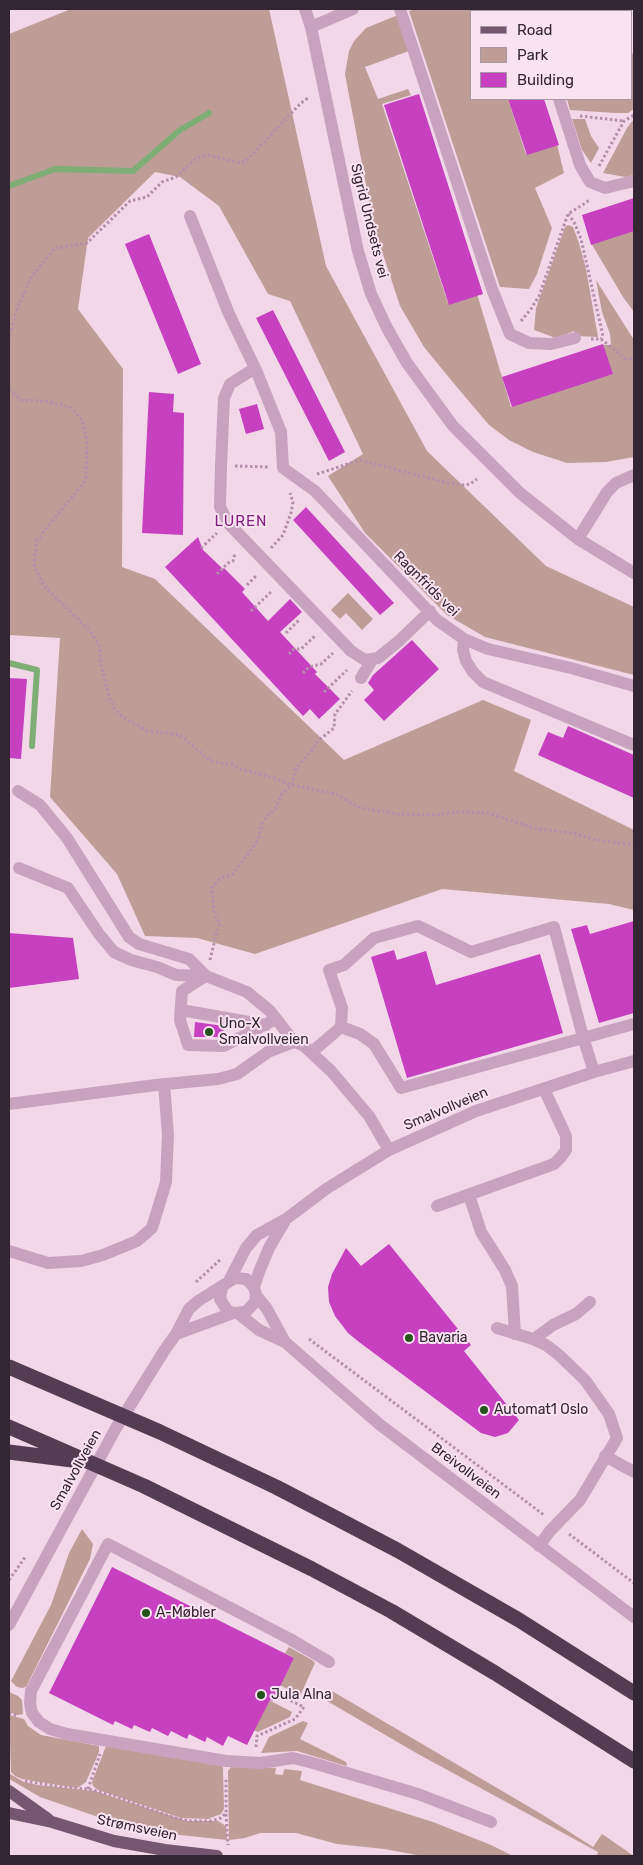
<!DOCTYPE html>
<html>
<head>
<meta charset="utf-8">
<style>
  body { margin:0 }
  #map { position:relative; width:643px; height:1865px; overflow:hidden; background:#f1d7e8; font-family:Rubik,sans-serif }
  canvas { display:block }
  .frame { position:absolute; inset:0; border:10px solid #332532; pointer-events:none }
  .legend { position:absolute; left:470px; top:10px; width:162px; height:90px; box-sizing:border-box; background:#f9e3f1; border:1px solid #aa97a5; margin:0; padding:6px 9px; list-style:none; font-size:15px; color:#332532 }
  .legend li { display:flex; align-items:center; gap:10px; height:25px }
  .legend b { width:25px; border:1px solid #aa97a5 }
</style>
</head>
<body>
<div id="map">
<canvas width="643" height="1865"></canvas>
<div class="frame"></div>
<ul class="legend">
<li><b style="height:6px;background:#755671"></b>Road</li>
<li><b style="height:14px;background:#bf9d97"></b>Park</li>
<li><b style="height:14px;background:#c640c0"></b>Building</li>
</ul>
</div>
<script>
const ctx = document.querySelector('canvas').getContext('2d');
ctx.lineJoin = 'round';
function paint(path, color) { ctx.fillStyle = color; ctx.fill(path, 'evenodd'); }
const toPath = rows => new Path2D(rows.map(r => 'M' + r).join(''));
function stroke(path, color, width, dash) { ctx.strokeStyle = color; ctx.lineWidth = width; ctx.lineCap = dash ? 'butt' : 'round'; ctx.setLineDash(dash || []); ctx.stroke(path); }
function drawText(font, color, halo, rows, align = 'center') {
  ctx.font = font + ' Rubik,sans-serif'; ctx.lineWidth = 4; ctx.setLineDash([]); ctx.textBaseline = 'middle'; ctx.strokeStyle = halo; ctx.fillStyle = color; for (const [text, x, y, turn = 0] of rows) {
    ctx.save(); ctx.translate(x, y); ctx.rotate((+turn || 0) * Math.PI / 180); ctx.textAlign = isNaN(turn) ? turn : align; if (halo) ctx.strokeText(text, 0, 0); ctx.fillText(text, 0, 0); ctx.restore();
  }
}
paint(toPath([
  [71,9,269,9,326,266,427,451,546,566,634,607,634,675,485,637,447,615,365,533,328,476,363,454,290,301,268,294,219,206,180,177,155,172,88,238,78,309,123,369,122,567,155,579,344,760,483,700,531,720,514,771,634,830,634,910,609,904,442,889,255,954,197,938,145,936,117,874,50,797,60,638,9,635,9,34],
  [416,9,479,9,480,11,472,11,472,99,508,99,526,154,557,144,564,173,535,188,552,228,537,274,529,289,500,287,409,11],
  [536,9,614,9,615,11,537,11],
  [398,15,409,51,365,67,378,99,408,89,411,95,382,104,448,303,477,294,511,407,611,373,602,345,611,345,610,334,602,312,596,280,634,340,634,457,606,462,567,463,533,452,509,440,489,425,456,386,424,347,400,306,374,227,345,74,349,51,354,41,366,28],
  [634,53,634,109,628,113,615,113,570,110,567,99,632,99,632,54],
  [572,119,585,119,591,136,599,148,591,163,582,150],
  [634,119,634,175,625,177,603,173,627,128],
  [568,225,573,227,579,243,586,269,598,337,577,336,574,331,559,337,553,337,534,330,536,308,565,227],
  [634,229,634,312,623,297,591,243],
  [348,593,373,619,362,630,346,613,340,619,331,610],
  [82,1529,93,1544,90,1559,26,1687,22,1688,17,1687,11,1681,51,1605,69,1553],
  [289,1647,312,1660,315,1663,300,1696,280,1685,294,1658,285,1653],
  [332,1691,543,1815,593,1847,602,1834,634,1856,592,1856,597,1856,598,1852,418,1754,327,1701],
  [9,1692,18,1696,22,1700,23,1714,17,1715,9,1712],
  [269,1700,292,1712,290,1717,258,1732,253,1730],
  [9,1715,24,1719,28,1726,41,1735,99,1746,99,1752,86,1782,77,1788,64,1786,22,1779,15,1776,11,1772],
  [303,1721,308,1723,300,1739,346,1762,347,1765,346,1766,297,1751,261,1753,269,1737],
  [106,1746,221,1766,223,1767,224,1809,221,1814,208,1819,181,1818,98,1790,93,1786,92,1782],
  [231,1767,276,1768,275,1774,283,1775,284,1769,302,1771,300,1780,433,1822,491,1845,513,1856,423,1856,384,1849,337,1844,296,1833,260,1833,245,1838,229,1840,228,1771],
  [10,1774,24,1782,38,1785,95,1791,187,1821,218,1821,226,1826,227,1840,171,1834,104,1819,40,1797,11,1780,9,1778]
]), '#bf9d97');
stroke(toPath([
  [9,186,55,169,133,171,180,130,209,113],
  [9,663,37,670,32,746]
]), '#7fad76', 6);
paint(toPath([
  [419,94,483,294,449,305,384,105],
  [508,99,544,99,559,145,527,155],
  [634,198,634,231,591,245,582,215],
  [149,234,201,364,178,374,125,244],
  [273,310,345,452,329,461,256,318],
  [603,344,613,374,512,407,502,377],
  [149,392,174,394,173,412,184,413,183,535,142,533],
  [257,404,264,429,246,434,239,409],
  [306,507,394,603,380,615,293,520],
  [198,537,203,550,223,569,224,568,245,589,242,592,268,621,290,599,302,612,280,632,317,672,315,674,340,699,319,719,310,709,303,716,165,567],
  [412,640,439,669,384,721,364,700,374,690,368,683,373,675],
  [9,678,27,679,21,759,9,758],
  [568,726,634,755,634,798,538,755,548,732,563,738],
  [634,921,634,1013,599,1023,571,929,587,925,590,934],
  [9,933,73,938,79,979,9,988],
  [394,950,397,960,426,951,436,985,540,954,563,1033,407,1078,371,957],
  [195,1022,224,1026,223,1037,194,1037],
  [389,1244,471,1345,464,1351,519,1420,508,1433,495,1437,481,1433,359,1342,348,1333,335,1316,329,1302,328,1287,332,1274,346,1248,361,1266],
  [112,1567,294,1658,273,1701,270,1700,247,1745,228,1736,223,1746,207,1737,205,1742,189,1734,187,1739,171,1731,168,1736,152,1728,150,1732,134,1725,132,1729,115,1721,113,1725,49,1693]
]), '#c640c0');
stroke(toPath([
  [580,116,624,121],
  [599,166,624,121,634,115],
  [568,214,574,222,581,239,603,336,601,339],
  [521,321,531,309,539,296,568,214,587,202,589,199],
  [591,339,601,339,626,359,634,358],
  [9,340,16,312,31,278,55,248,87,243,130,201,147,197,162,182,176,177,194,160,201,157,208,155,241,163,246,161,301,103,308,98],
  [9,390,21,400,44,401,70,407,82,420,87,441,86,480,37,540,34,564,43,585,90,631,100,647,101,665,110,700,116,711,127,720,148,731,176,734,183,737,209,760,215,762,232,765,240,769,274,778,292,785,336,794,360,808,397,814,436,815,455,812,487,813,538,829,573,833,596,840,634,845],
  [235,466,269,467],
  [317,474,360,460,448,483,464,485,470,484,477,479],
  [201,548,217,533],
  [271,548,283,535,291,513,293,502,290,493],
  [217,574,228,563,233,561,235,553],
  [247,585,257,575],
  [251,611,272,591],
  [286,633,300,619],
  [289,654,294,649,301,649,316,635],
  [303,673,309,667,321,664,333,653],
  [324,692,347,670],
  [210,960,217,931,220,924,214,913,212,887,221,878,233,874,249,853,258,840,262,824,267,816,275,809,282,794,292,785,296,768,311,752,319,740,334,728,335,714,352,691],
  [196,1282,221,1259],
  [309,1339,544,1515],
  [569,1534,634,1583],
  [9,1580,26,1556],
  [9,1713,18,1716],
  [256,1747,257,1736,295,1719,304,1707,277,1694],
  [25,1781,62,1787,88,1789,112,1795,172,1817,189,1821,211,1821,221,1818,226,1813,226,1777],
  [88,1789,100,1754],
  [226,1814,228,1845]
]), '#b48eab', 3, [2.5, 2.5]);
stroke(toPath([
  [305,9,311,27,358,251,371,294,387,328,407,363,453,426,520,493,578,539,634,573],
  [400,9,492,289,510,334,529,343,551,344,575,338],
  [529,9,530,11],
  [311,27,353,9],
  [559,99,580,165,590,182,605,188,634,181],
  [190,216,229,314,256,370,281,432,283,468,315,491,437,620,464,639,488,649,571,668,634,686],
  [256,370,249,372,230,384,224,398,221,466,220,507,229,524,351,651,365,660,378,658,399,641,430,611],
  [578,539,607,492,616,483,634,475],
  [464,639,463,650,466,661,473,672,483,682,634,745],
  [361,678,372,660],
  [18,791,40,805,67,838,129,937,139,944,189,959,206,976],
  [19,868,68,888,99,934,114,952,131,960,157,967,176,975,206,976,247,992,270,1011,294,1042],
  [206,976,182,991,180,1020,188,1045,224,1046,276,1019],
  [181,1010,266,1025],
  [341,1027,360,1034,374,1044,401,1088,634,1024],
  [312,1052,341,1027,342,1008,329,970,344,965,374,938,418,926,471,952,554,927,583,1037,594,1072],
  [9,1104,156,1085,218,1079,237,1074,268,1052,294,1042,303,1045,331,1071,369,1116,389,1150],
  [469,1195,481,1232,505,1270,512,1286,515,1334],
  [437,1206,554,1164,561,1157,566,1150,566,1136,544,1089],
  [9,1251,48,1263,81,1261,103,1255,137,1241,152,1228,166,1182,168,1135,164,1084],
  [230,1279,246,1248,257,1235,286,1219,326,1189,389,1150,476,1111,594,1072,634,1061],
  [254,1287,259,1272,269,1248,286,1219],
  [256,1295,267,1309,285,1342],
  [239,1314,259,1330,285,1342,379,1424,634,1617],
  [497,1328,533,1339,546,1345,559,1355,585,1380,609,1414,617,1438,580,1500,550,1531,539,1546],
  [176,1334,233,1313],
  [534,1339,553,1325,576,1314,590,1302],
  [605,1456,634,1472],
  [9,1625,116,1428,164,1351,176,1334,189,1309,198,1301,235,1278,246,1279,254,1287,256,1295,255,1302,246,1312,233,1313,227,1310,220,1299,222,1287],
  [329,1662,290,1639,108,1544,31,1691,30,1703,32,1713,39,1722,50,1729,67,1734,226,1761,261,1763,293,1758,313,1763,418,1794,491,1822]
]), '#c8a3bf', 12);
stroke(toPath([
  [9,1791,48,1819],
  [9,1813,52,1822,114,1841,165,1850,217,1856]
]), '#755671', 12);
stroke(toPath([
  [9,1367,160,1432,276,1487,332,1516,397,1550,519,1620,634,1693],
  [9,1427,144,1486,312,1569,391,1611,495,1673,634,1761],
  [9,1452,72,1460]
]), '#543c52', 15);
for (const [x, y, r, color] of [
  [209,1032,5,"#23541b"],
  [409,1338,5,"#23541b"],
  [484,1410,5,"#23541b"],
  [146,1613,5,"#23541b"],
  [261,1695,5,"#23541b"]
]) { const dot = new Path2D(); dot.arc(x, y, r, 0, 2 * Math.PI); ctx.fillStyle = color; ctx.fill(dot); stroke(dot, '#f9e3f1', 2); }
drawText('14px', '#332532', '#f9e3f1', [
  ["Sigrid Undsets vei",369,221,76],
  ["Ragnfrids vei",426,584,45],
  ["Smalvollveien",446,1109,-23],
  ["Smalvollveien",76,1470,-61],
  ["Breivollveien",466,1471,37],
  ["Strømsveien",137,1828,12]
]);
drawText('14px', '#332532', '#f9e3f1', [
  ["Uno-X",219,1024],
  ["Smalvollveien",219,1040],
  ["Bavaria",419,1338],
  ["Automat1 Oslo",494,1410],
  ["A-Møbler",156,1613],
  ["Jula Alna",271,1695]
], 'left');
ctx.letterSpacing = '1px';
drawText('15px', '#821f7e', '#f9e3f1', [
  ["LUREN",241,522]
]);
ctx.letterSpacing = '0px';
</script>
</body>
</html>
